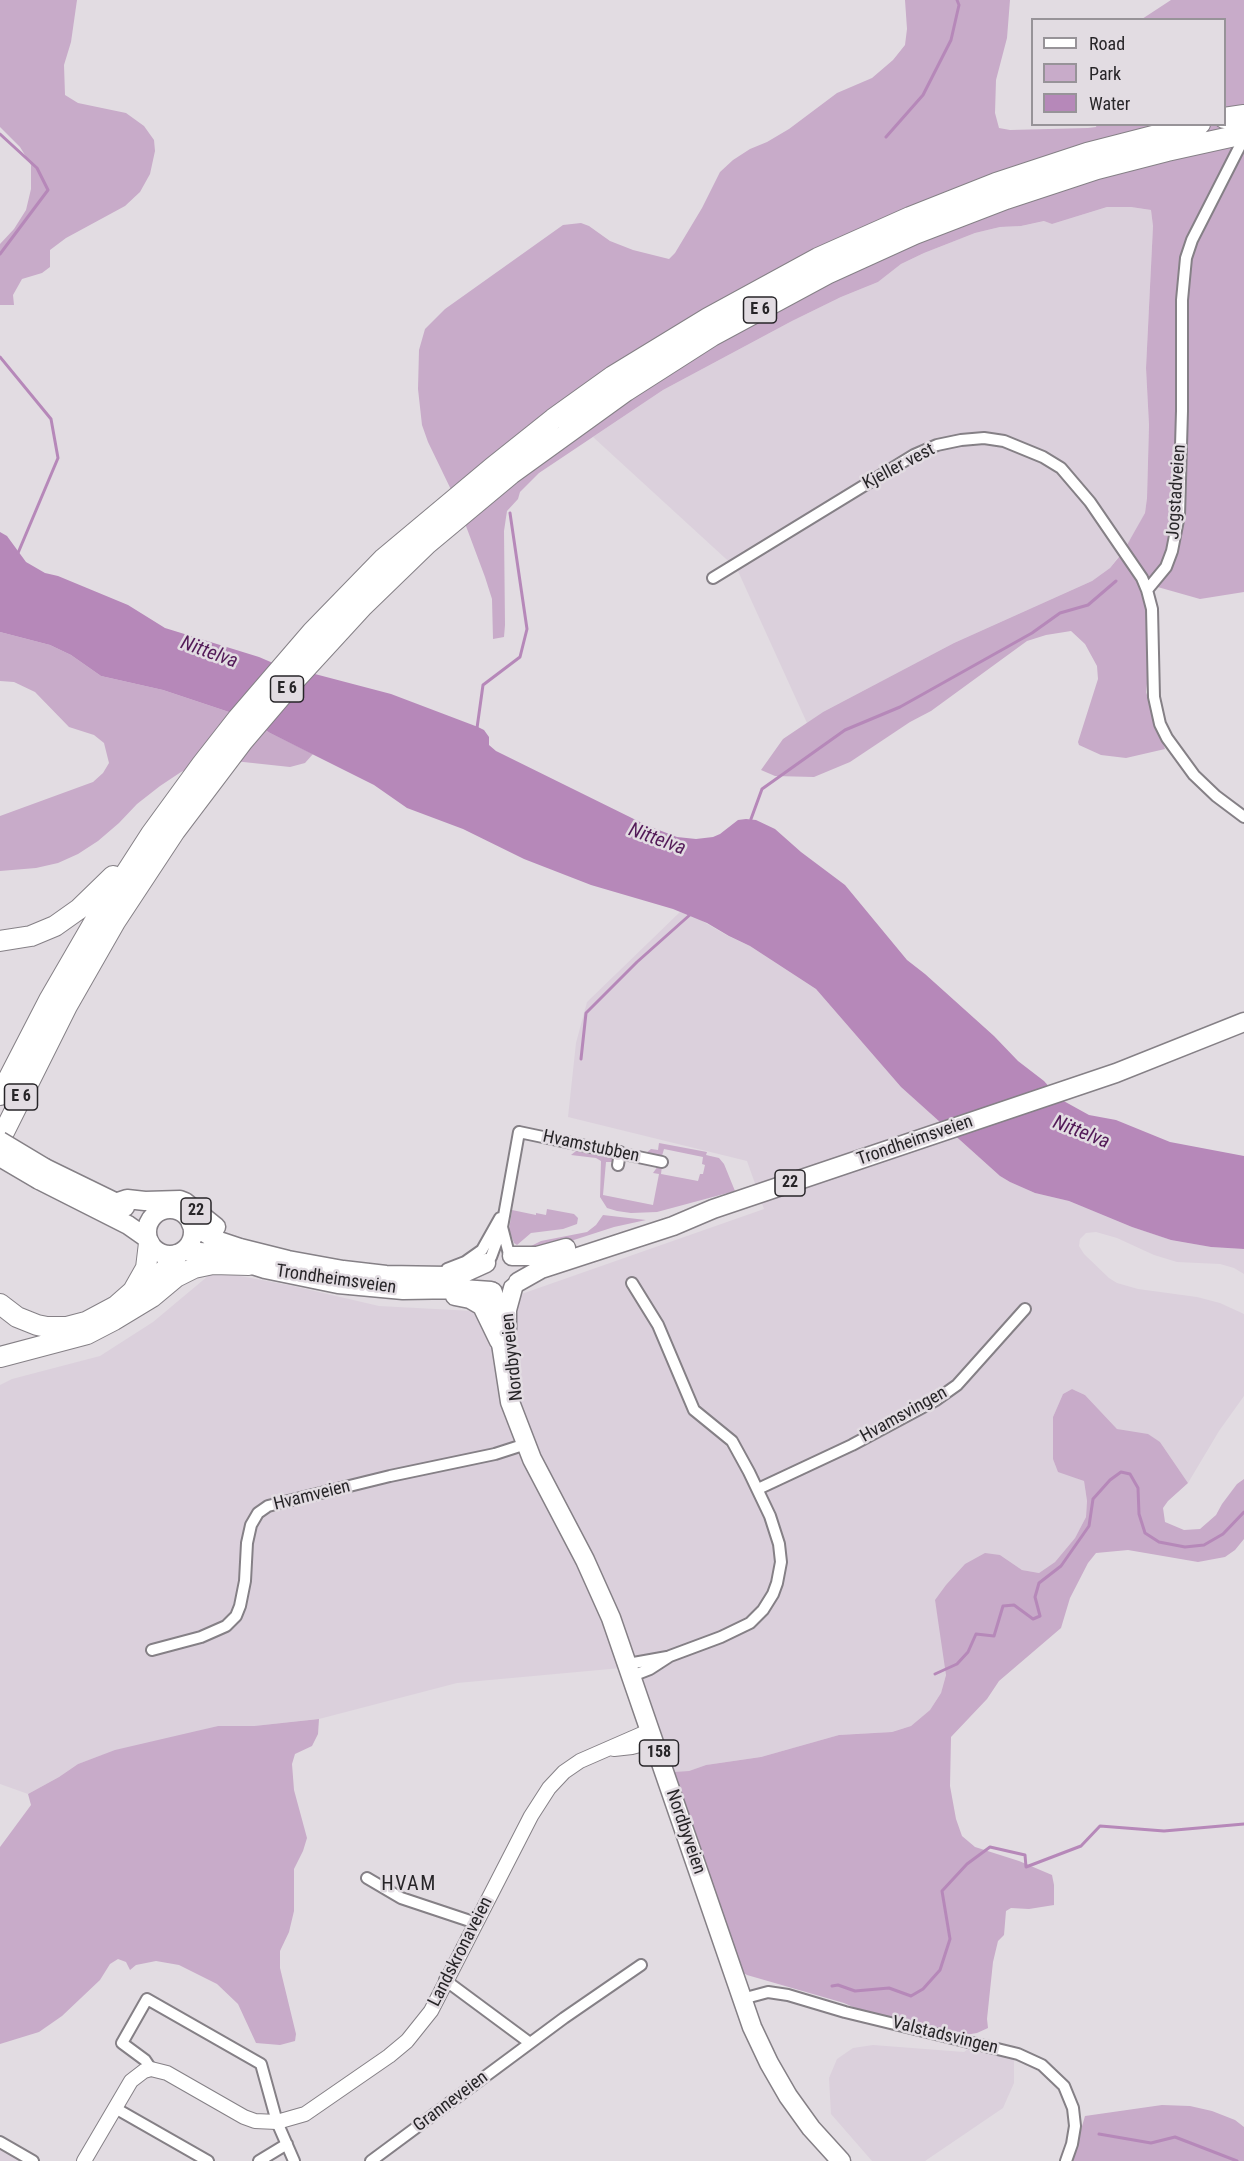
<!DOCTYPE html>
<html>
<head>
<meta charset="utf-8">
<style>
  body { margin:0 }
  #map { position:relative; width:1244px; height:2161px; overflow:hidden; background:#e2dce2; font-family:"Roboto Condensed",sans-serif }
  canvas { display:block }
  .legend { position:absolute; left:1031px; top:18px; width:195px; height:108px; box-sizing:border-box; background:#e2dce2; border:2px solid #979398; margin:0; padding:8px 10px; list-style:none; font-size:18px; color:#272528 }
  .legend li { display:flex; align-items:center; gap:12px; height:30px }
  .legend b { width:30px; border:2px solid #979398 }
</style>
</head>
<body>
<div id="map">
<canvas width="1244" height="2161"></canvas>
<ul class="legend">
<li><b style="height:8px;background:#fff"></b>Road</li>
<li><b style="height:16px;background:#c8abc9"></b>Park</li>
<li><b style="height:16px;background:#b688b9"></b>Water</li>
</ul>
</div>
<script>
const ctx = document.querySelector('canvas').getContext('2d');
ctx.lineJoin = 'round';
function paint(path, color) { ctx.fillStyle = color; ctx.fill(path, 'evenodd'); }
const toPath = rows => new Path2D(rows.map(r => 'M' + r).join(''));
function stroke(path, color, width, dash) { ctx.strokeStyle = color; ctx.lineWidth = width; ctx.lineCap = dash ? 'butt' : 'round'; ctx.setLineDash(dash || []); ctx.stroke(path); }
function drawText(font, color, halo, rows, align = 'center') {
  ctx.font = font + ' "Roboto Condensed",sans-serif'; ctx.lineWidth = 5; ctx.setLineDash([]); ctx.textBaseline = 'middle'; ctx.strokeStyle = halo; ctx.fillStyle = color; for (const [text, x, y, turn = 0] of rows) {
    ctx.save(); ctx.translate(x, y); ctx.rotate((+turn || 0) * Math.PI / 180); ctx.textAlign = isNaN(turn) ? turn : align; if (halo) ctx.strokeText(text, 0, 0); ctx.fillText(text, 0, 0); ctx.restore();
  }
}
paint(toPath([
  [1107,207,1131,207,1151,210,1153,226,1146,368,1149,425,1147,498,1145,513,1134,535,1110,568,1092,581,954,643,823,712,807,723,737,569,593,437,663,390,792,321,841,297,878,282,901,264,924,253,975,233,1000,227,1021,226,1045,221,1052,224],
  [680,912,692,915,728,936,750,946,816,989,901,1087,1000,1176,1010,1182,1035,1193,1069,1201,1132,1227,1171,1240,1211,1247,1244,1249,1244,1274,1234,1268,1220,1264,1177,1262,1154,1255,1117,1238,1096,1232,1086,1233,1080,1239,1079,1246,1084,1254,1109,1278,1117,1283,1138,1289,1197,1297,1220,1303,1244,1314,1244,1396,1219,1431,1188,1483,1160,1442,1117,1429,1085,1395,1072,1389,1063,1394,1053,1417,1053,1459,1077,1478,1084,1481,1087,1501,1086,1517,1075,1538,1055,1562,1039,1573,1022,1570,1000,1555,935,1600,945,1658,946,1675,941,1693,930,1710,911,1726,892,1732,839,1735,761,1757,706,1765,689,1771,672,1772,632,1667,457,1683,319,1719,254,1726,218,1726,100,1756,78,1764,59,1777,28,1794,0,1784,0,1385,12,1379,100,1356,153,1322,214,1271,293,1286,379,1306,473,1311,764,1209,747,1161,568,1117,576,1043,587,1002],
  [873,2045,964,2052,972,2046,1014,2057,1014,2083,1003,2108,925,2161,872,2161,831,2114,829,2078,837,2059,853,2048],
  [0,2146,26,2161,0,2161]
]), '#dbd0dc');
paint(toPath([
  [0,0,77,0,71,42,64,65,65,95,78,103,126,113,144,126,154,140,155,151,150,174,140,192,125,206,66,238,50,250,50,267,42,273,22,279,13,295,14,305,0,305,0,244,14,229,26,210,31,189,31,165,20,147,0,127],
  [905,0,1010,0,1007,38,996,80,995,113,999,128,1010,130,1088,128,1096,127,1097,124,1224,124,1224,20,1142,19,1171,0,1244,0,1244,592,1200,599,1147,584,1150,659,1146,692,1165,749,1126,758,1101,755,1079,745,1078,742,1098,679,1097,666,1085,644,1071,631,1046,635,1027,641,931,711,910,722,850,762,814,777,775,776,761,770,783,739,823,712,954,643,1092,581,1110,568,1123,552,1145,513,1147,498,1149,425,1146,368,1153,226,1151,210,1131,207,1107,207,1052,224,1044,221,1021,226,1000,227,975,233,924,253,901,264,878,282,841,297,792,321,663,390,539,473,520,492,518,499,507,511,504,531,505,625,504,637,493,639,492,599,485,577,457,502,428,442,422,425,418,389,419,350,425,329,445,309,563,225,581,223,589,226,610,241,633,250,669,259,675,253,702,208,720,172,733,160,750,149,767,142,789,129,837,93,872,78,893,60,905,45,907,29],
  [0,632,50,645,71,655,101,676,163,690,247,718,270,733,313,754,305,763,290,767,234,761,198,765,181,772,160,786,137,804,119,823,98,841,78,854,58,863,36,868,0,871,0,816,93,782,103,773,109,763,104,743,94,735,69,727,35,692,14,682,0,681],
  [659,1143,707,1152,706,1155,719,1158,724,1164,735,1191,657,1212,631,1213,617,1211,607,1208,600,1197,601,1161,596,1158,571,1155,576,1151,614,1159,614,1162,606,1162,603,1195,653,1205,659,1174,653,1173,658,1166,662,1166,661,1174,698,1181,700,1174,703,1174,705,1165,702,1164,703,1157,664,1149,662,1156,646,1153,651,1149,658,1150],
  [547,1209,574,1214,578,1218,577,1224,563,1229,531,1233,517,1245,514,1243,509,1230,512,1210,536,1215,536,1213,546,1215],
  [603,1215,646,1220,614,1227,546,1249,527,1248,541,1241,587,1232,596,1225],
  [1072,1389,1085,1395,1117,1429,1148,1434,1160,1442,1188,1483,1168,1501,1163,1508,1165,1522,1184,1530,1200,1529,1216,1515,1222,1504,1237,1484,1244,1479,1244,1539,1235,1550,1225,1557,1198,1562,1128,1550,1096,1553,1088,1563,1070,1598,1061,1628,999,1681,987,1699,951,1737,950,1786,956,1819,962,1836,975,1847,1019,1861,1052,1875,1054,1885,1054,1905,1029,1909,1011,1908,1006,1911,1004,1935,998,1941,993,1962,987,2019,988,2028,977,2033,959,2036,862,2011,844,2003,747,1975,737,1969,686,1816,682,1795,672,1772,689,1771,706,1765,761,1757,839,1735,892,1732,911,1726,930,1710,941,1693,946,1675,935,1600,946,1585,965,1564,985,1553,1000,1555,1022,1570,1039,1573,1055,1562,1075,1538,1086,1517,1087,1501,1084,1481,1058,1472,1053,1459,1053,1417,1063,1394],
  [319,1719,318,1734,312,1746,295,1754,292,1764,294,1790,307,1838,303,1851,294,1869,294,1911,289,1932,280,1951,280,1968,296,2034,295,2041,280,2045,256,2043,238,2004,217,1984,179,1965,156,1961,136,1965,130,1970,126,1962,118,1959,110,1964,100,1980,62,2016,39,2032,0,2044,0,1847,31,1805,28,1794,59,1777,78,1764,115,1750,218,1726,254,1726],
  [1162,2105,1190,2106,1212,2111,1235,2120,1244,2127,1244,2161,1061,2161,1080,2133,1085,2116]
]), '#c8abc9');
paint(toPath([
  [0,532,7,536,26,562,45,573,58,576,128,605,165,628,259,657,273,663,391,694,478,727,484,730,489,737,489,745,496,751,646,825,677,837,696,839,713,837,720,834,738,820,746,819,756,820,775,829,801,852,845,885,907,960,925,974,994,1036,1018,1061,1044,1081,1060,1099,1089,1115,1116,1120,1170,1142,1244,1156,1244,1249,1211,1247,1171,1240,1132,1227,1069,1201,1035,1193,1010,1182,1000,1176,901,1087,816,989,750,946,729,936,707,923,673,909,591,885,524,859,463,829,407,808,374,785,270,733,247,718,163,690,101,676,71,655,50,645,0,632]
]), '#b688b9');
stroke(toPath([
  [0,134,37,168,48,190,0,254],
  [886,137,923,95,951,40,959,5,957,0],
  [0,357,51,419,58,458,18,553],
  [477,728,483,685,520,657,527,629,510,513],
  [751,819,762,789,845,730,900,707,1032,633,1060,613,1088,605,1116,581],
  [581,1059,586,1013,637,962,692,913],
  [935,1674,957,1664,968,1652,976,1634,994,1636,1003,1606,1014,1605,1033,1619,1040,1616,1035,1597,1039,1583,1061,1566,1089,1526,1093,1499,1110,1480,1121,1472,1130,1474,1138,1488,1139,1514,1145,1533,1159,1542,1185,1547,1204,1545,1223,1534,1244,1512],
  [832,1986,838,1985,855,1991,889,1988,911,1996,923,1989,940,1970,950,1939,942,1891,967,1864,990,1847,1025,1855,1026,1867,1081,1846,1100,1826,1164,1831,1244,1824],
  [1099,2134,1151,2143,1175,2137,1237,2161]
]), '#b688b9', 3);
const minor = toPath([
  [713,578,914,455,937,445,961,440,984,438,1004,441,1043,457,1061,468,1090,502,1142,578,1147,590,1152,609,1154,697,1160,724,1167,738,1194,775,1216,796,1244,817],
  [1147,590,1166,567,1172,551,1179,515,1182,411,1182,300,1186,258,1192,240,1244,138],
  [618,1165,620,1152],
  [502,1227,509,1254],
  [491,1257,502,1227,519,1132,662,1162],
  [447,1269,465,1262,482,1250,500,1218],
  [632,1283,658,1325,694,1410,732,1441,749,1472,770,1516,779,1544,781,1562,777,1583,773,1594,763,1610,750,1623,721,1637,670,1656,650,1669,632,1676],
  [758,1489,852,1445,936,1400,957,1385,1025,1309],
  [152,1650,201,1637,226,1626,236,1616,240,1606,245,1581,247,1543,251,1525,258,1513,268,1506,390,1476,495,1454,526,1444],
  [628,1664,667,1657],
  [367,1878,401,1898,476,1923],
  [445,1980,530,2043],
  [742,1999,768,1992,788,1995,845,2012,1018,2054,1042,2065,1064,2086,1073,2108,1075,2126,1072,2144,1066,2161],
  [151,2069,145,2060,122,2043,147,1999,261,2064,277,2122,294,2161],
  [115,2108,208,2161],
  [0,2142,33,2161],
  [259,2161,287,2144],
  [371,2161,564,2018,641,1965]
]);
const tertiary = toPath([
  [614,1749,632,1747,655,1741],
  [84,2161,131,2081,144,2071,151,2069,167,2073,244,2117,255,2121,277,2122,305,2114,389,2056,407,2041,431,2011,531,1816,549,1788,564,1772,580,1761,651,1730]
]);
const primary = toPath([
  [493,1292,510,1402,532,1459,585,1560,611,1618,752,2027,769,2063,788,2096,811,2128,841,2161],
  [507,1329,507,1310,513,1288]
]);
const trunk = toPath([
  [45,1168,125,1207],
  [39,1180,128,1225,148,1239],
  [115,1203,127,1199,145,1201,180,1200,185,1202,216,1227],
  '147 1232a23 23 0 1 1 46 0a23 23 0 1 1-46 0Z',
  [191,1224,216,1240,240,1248,288,1260,343,1270,386,1275,447,1276,464,1273,486,1263],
  [184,1251,215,1253,265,1269,338,1284,403,1290,462,1289,491,1291],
  [512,1256,537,1256,566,1248],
  [518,1282,541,1269,673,1226,713,1209,1116,1073,1244,1022],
  [455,1296,470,1299,482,1306,499,1341]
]);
const motorway = toPath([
  [1224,118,1244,115],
  [0,941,31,936,55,926,79,909,113,876],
  [0,1095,49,1000,93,924,151,834,202,764,238,718,312,632,383,559,493,467,553,419,613,376,708,318,818,258,910,217,996,183,1087,153,1200,124],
  [0,1140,67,1006,115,922,175,831,243,741,296,679,363,606,427,544,511,474,626,391,712,336,827,274,915,234,1006,199,1097,169,1167,151,1244,134],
  [148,1290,177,1255],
  [0,1304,17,1317,37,1325,47,1327,67,1327,86,1322,116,1306,133,1291,146,1268,149,1243],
  [0,1357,87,1334,114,1320,152,1297,176,1277,194,1268,213,1264,249,1265]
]);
stroke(minor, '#858086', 14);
stroke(tertiary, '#858086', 16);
stroke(primary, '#858086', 21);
stroke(trunk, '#858086', 21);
stroke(motorway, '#858086', 22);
stroke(minor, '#fff', 10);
stroke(tertiary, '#fff', 14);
stroke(primary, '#fff', 18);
stroke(trunk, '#fff', 18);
stroke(motorway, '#fff', 20);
const trunkBridge = toPath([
  [0,1141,45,1168],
  [0,1157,39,1180]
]);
stroke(trunkBridge, '#858086', 21, []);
stroke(trunkBridge, '#fff', 18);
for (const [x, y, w] of [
  [760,310,33],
  [287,689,33],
  [21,1097,33],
  [790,1183,30],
  [196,1211,30],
  [659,1753,39]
]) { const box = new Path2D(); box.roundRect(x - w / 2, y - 13, w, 26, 4.5); ctx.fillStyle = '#e2dce2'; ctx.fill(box); stroke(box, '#272528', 1.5); }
drawText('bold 16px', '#272528', null, [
  ["E 6",760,310],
  ["E 6",287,689],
  ["E 6",21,1097],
  ["22",790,1183],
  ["22",196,1211],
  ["158",659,1753]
]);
drawText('18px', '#272528', '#e2dce2', [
  ["Kjeller vest",899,467,-28],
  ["Jogstadveien",1177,492,-86],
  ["Trondheimsveien",915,1141,-19],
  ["Hvamstubben",591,1147,12],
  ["Trondheimsveien",336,1280,8],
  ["Nordbyveien",513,1357,-96],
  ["Hvamsvingen",904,1415,-29],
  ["Hvamveien",312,1496,-14],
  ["Nordbyveien",685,1832,71],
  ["Landskronaveien",461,1952,-63],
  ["Valstadsvingen",945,2036,14],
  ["Granneveien",451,2102,-37]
]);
drawText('italic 20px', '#521957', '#e2dce2', [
  ["Nittelva",209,653,20],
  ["Nittelva",657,840,20],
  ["Nittelva",1081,1133,21]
]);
ctx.letterSpacing = '1.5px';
drawText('20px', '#272528', '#e2dce2', [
  ["HVAM",409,1885]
]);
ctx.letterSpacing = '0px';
</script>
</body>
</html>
